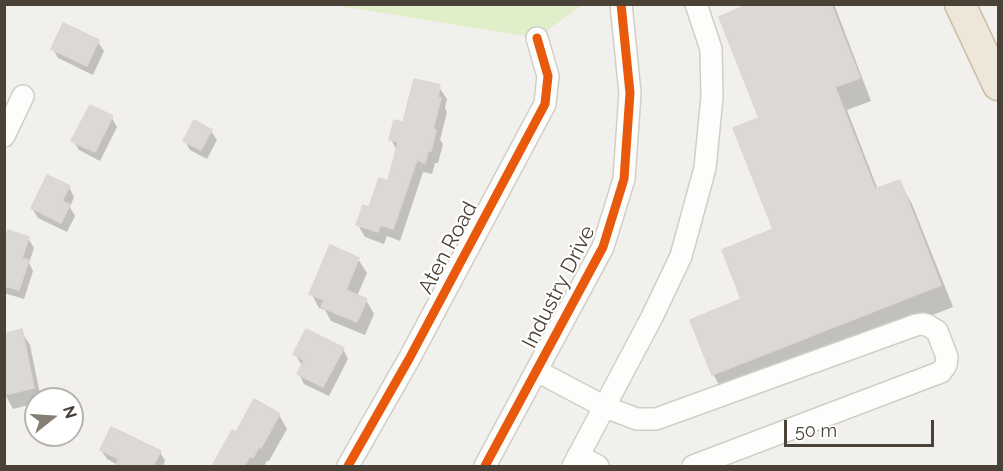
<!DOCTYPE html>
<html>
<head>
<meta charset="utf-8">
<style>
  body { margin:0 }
  #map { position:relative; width:1003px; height:471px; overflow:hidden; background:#f2f0ec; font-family:Raleway,sans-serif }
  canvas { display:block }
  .frame { position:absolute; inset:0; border:6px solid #4a4236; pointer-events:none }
  .north { position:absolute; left:24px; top:387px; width:60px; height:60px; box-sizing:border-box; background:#fff; border:2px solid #b7b3af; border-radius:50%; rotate:73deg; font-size:16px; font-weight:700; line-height:24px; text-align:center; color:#4a4236 }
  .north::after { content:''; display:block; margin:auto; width:21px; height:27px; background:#857f76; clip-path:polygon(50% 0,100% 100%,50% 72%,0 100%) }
  .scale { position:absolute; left:784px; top:420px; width:150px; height:27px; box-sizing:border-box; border:3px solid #4a4236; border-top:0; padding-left:8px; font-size:18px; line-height:21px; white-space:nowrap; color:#4a4236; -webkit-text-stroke:4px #fff; paint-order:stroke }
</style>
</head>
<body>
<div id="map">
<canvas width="1003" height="471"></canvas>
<div class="frame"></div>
<div class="north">N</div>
<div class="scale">50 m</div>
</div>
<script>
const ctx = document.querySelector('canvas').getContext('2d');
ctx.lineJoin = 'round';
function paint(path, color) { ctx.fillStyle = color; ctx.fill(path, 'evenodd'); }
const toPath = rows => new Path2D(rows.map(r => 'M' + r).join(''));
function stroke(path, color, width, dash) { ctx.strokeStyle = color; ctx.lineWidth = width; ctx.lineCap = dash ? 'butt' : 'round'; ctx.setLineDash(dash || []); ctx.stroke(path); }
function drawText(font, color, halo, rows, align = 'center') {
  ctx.font = font + ' Raleway,sans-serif'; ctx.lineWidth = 4.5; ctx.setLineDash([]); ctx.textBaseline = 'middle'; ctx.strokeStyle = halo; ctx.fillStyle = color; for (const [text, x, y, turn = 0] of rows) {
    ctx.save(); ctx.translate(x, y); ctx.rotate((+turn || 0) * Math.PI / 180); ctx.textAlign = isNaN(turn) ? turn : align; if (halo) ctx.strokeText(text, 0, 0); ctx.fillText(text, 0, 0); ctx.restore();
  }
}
paint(toPath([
  [333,5,582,5,537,38]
]), '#e0eeca');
paint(toPath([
  [753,4,834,4,871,101,847,110,878,190,899,181,912,204,953,307,726,397,713,374,743,300,775,230,761,119],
  [98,42,104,51,93,75,58,58,53,49],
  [439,87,447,99,445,108,447,112,440,140,443,144,438,163,435,163,432,174,423,172,400,241,387,236,384,244,365,237,358,225,389,183,397,151,391,139],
  [112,118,117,127,100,161,79,150,73,140],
  [211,131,217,140,207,159,190,150,185,141],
  [69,187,74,197,70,207,75,216,67,232,38,218,32,208],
  [28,238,34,248,29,263,33,271,24,299,4,293,4,247],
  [358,259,367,273,357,296,366,300,374,314,365,335,331,321,325,310,319,308,311,293],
  [21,331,30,345,41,399,36,399,36,403,13,409,5,394],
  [343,349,348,359,329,396,304,384,299,374,303,365,301,364,295,354],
  [279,415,287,429,269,461,267,461,264,466,213,466,233,432,237,434],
  [101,450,160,452,165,461,163,466,118,466,118,465,107,459]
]), '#0003');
const building = toPath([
  [749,4,831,4,860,78,835,87,875,189,900,180,941,285,712,375,690,320,741,299,722,250,773,229,733,128,759,118,719,17,749,4],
  [63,23,99,40,87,66,51,49,63,23],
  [414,79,440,85,438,98,441,98,433,129,436,130,431,151,428,151,425,163,417,160,393,229,380,225,378,232,356,225,363,205,369,207,379,178,388,181,398,142,389,140,394,120,403,122,414,79],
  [90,105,113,116,95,152,71,141,90,105],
  [194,120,212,130,201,150,183,141,194,120],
  [47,175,70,186,62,201,70,205,61,223,31,208,47,175],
  [8,230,29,237,22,258,29,260,19,290,4,286,4,242,8,230],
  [330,245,359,258,346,290,367,299,357,322,321,307,324,300,309,294,330,245],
  [22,329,34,388,4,395,4,334,22,329],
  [306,329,344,348,323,387,297,374,304,360,293,354,306,329],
  [254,399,280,414,261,448,259,447,253,458,250,456,244,466,212,466,232,430,236,432,254,399],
  [111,427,161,451,153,466,115,466,119,459,100,450,111,427]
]);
paint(building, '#dcd9d4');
stroke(building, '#dbd7d2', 1.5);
const minor = toPath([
  [4,136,23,96],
  [537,371,605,407,637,419,656,419,916,325,922,324,927,325,937,331,947,357,946,365,941,372,693,466],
  [579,456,598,466],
  [348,466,409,359,545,104,548,76,537,38],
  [485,466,603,247,624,179,630,93,621,4],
  [573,466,652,317,681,256,705,168,712,97,711,49,696,4]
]);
const highway = toPath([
  [960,4,998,85]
]);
stroke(minor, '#d0cec9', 24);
stroke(highway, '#ccbda5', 33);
stroke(minor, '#fdfdfc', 21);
stroke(highway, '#ede6d9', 30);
stroke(toPath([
  [348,466,409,359,545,104,548,76,537,38],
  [485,466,603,247,624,179,630,93,621,4]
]), '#e8590c', 9);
drawText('21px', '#4a4236', '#fff', [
  ["Aten Road",448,248,-62],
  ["Industry Drive",559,287,-63]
]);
</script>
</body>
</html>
